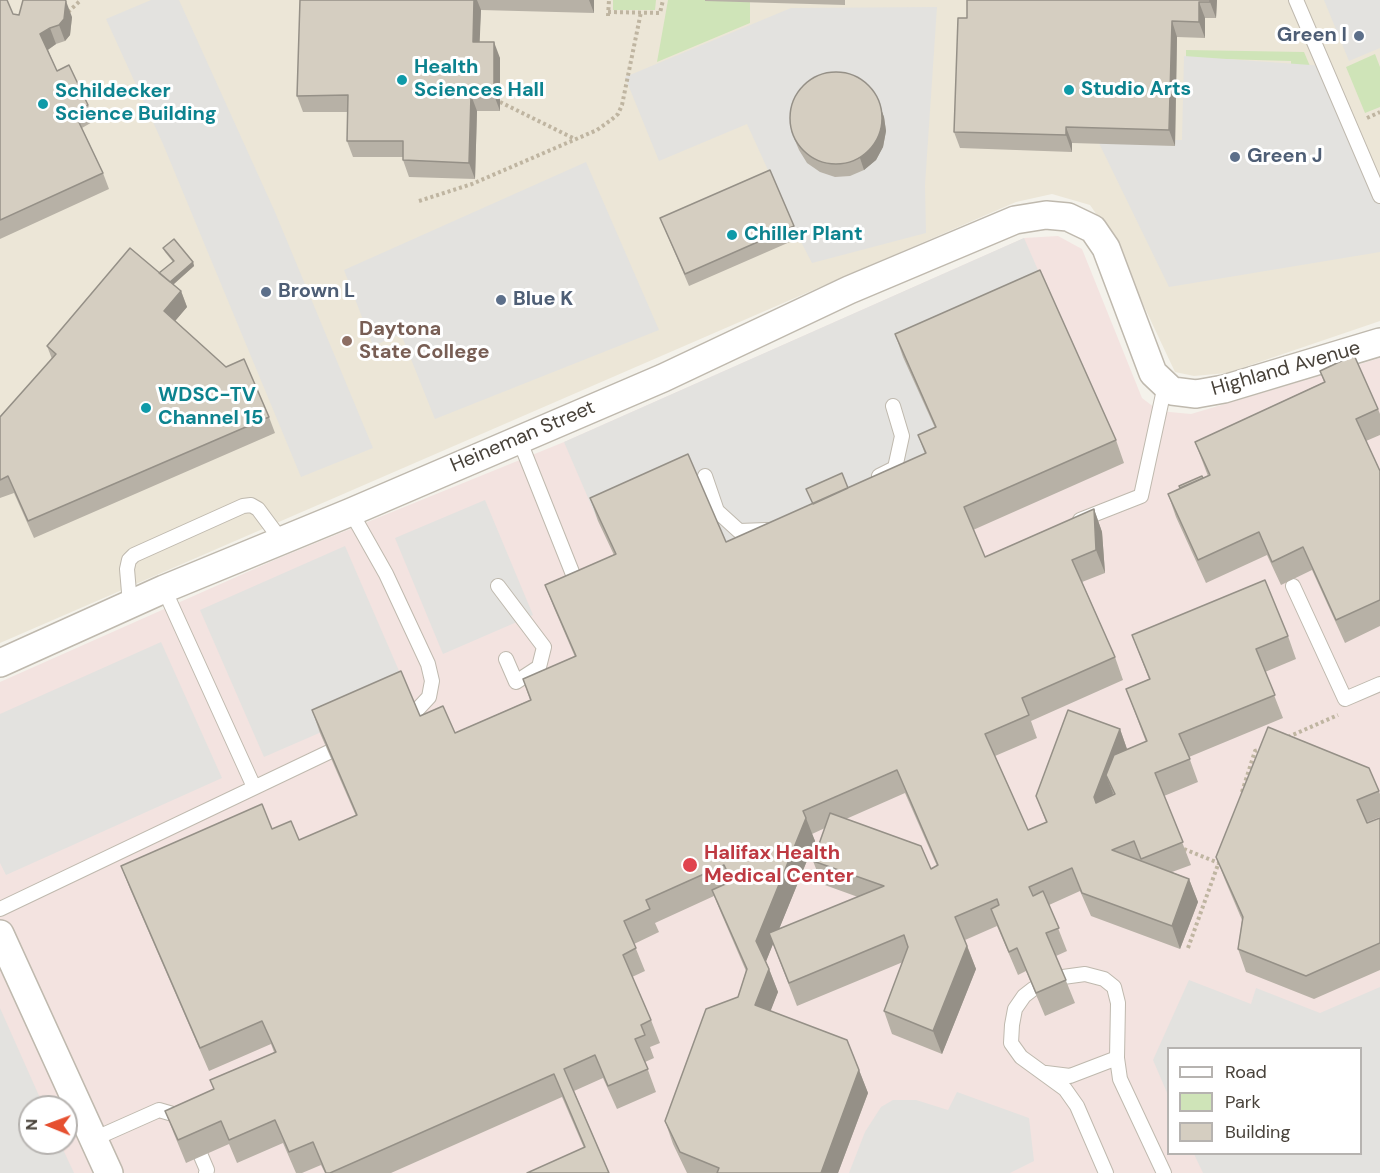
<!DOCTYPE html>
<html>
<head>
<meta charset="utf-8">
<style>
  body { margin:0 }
  #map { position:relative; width:1380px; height:1173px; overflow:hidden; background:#f4f2eb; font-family:"DM Sans",sans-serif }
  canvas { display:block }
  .legend { position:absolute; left:1167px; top:1047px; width:195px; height:108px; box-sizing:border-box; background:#fff; border:2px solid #b6b3b0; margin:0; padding:8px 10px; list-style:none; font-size:18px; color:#48423a }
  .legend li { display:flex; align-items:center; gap:12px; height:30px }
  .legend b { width:30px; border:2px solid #b6b3b0 }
  .north { position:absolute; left:18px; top:1095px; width:60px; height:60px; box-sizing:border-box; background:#fff; border:2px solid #b6b3b0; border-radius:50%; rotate:271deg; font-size:16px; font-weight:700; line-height:24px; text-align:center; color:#48423a }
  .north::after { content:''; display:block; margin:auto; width:21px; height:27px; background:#e65030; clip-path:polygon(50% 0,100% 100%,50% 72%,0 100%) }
</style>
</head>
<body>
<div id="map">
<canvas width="1380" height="1173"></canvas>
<ul class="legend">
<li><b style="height:8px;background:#fff"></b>Road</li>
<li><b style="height:16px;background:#cfe4b8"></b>Park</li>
<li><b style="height:16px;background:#d5cec1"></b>Building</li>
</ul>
<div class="north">N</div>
</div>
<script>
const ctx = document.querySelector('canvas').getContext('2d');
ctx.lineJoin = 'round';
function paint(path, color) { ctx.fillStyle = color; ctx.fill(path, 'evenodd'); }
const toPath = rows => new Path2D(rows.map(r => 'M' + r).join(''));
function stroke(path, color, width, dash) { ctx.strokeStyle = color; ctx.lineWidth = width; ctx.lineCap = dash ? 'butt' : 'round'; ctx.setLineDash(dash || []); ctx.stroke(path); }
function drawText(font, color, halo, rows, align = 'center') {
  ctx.font = font + ' "DM Sans",sans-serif'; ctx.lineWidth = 6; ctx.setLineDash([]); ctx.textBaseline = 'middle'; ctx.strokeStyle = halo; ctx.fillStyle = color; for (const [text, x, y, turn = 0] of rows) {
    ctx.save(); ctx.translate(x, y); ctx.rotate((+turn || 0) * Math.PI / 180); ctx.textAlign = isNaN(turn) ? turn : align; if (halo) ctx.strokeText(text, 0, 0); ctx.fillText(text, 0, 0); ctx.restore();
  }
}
paint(toPath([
  [0,0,1380,0,1380,321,1227,373,1194,376,1175,372,1110,234,1090,205,1052,194,1016,202,0,643]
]), '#ece6d7');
paint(toPath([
  [1058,236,1082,249,1142,398,1159,411,1191,414,1380,358,1380,1173,0,1173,0,682,279,558,564,442,1024,238],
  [1168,1048,1360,1048,1360,1154,1168,1154],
  [30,1107,66,1107,66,1143,30,1143]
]), '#f3e3e0');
paint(toPath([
  [613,0,656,0,655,10,613,10],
  [668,0,750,0,750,23,657,62],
  [1186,50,1304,52,1315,78,1291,84,1291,61,1186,58],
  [1375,54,1380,67,1380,107,1365,113,1346,67]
]), '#cfe4b8');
paint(toPath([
  [151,0,179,0,275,212,373,448,301,477,163,144,106,19],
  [1324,0,1380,0,1380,48,1349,61],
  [937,7,925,185,926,233,812,263,799,238,747,124,659,161,625,77,791,8],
  [1184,56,1325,66,1380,196,1380,252,1169,287,1097,139,1182,140],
  [586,162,659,330,435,419,401,334,373,346,344,270],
  [1024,238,1048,293,945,450,735,565,696,477,598,521,564,442],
  [485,500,533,615,443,654,395,538],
  [345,546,409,694,264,757,200,610],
  [161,642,222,778,6,875,0,863,0,714],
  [1189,980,1251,1004,1256,988,1320,1013,1380,987,1380,1173,1203,1173,1194,1154,1360,1154,1360,1048,1168,1048,1168,1095,1153,1060],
  [0,1008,44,1107,30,1107,30,1143,60,1143,74,1173,0,1173],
  [957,1092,1029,1118,1034,1161,1010,1173,849,1173,865,1132,881,1107,893,1100,916,1100,948,1110]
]), '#e3e2df');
const lane = toPath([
  [1296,0,1380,196],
  [519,439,578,587],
  [705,476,717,511,739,531,767,530],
  [879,476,895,468,902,436,893,406],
  [351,512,386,574,428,664,432,681,429,697,416,711],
  [1080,520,1141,496,1165,385],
  [498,586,544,647,539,667,516,682,506,659],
  [1293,586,1345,699,1380,684],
  [164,589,254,787],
  [130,604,127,569,129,560,134,555,243,506,251,505,258,509,281,540],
  [0,909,329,752],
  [1063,977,1085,974,1104,979,1114,987,1118,1003,1117,1058,1120,1079,1164,1173],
  [1033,989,1024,996,1015,1009,1012,1025,1011,1043,1021,1057,1065,1089,1077,1106,1106,1173],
  [1046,1073,1070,1076,1117,1058],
  [96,1138,159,1110,183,1117],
  [195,1142,207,1170,206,1173]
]);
const street = toPath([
  [0,663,164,589,351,512,663,378,849,290,1015,220,1046,215,1068,217,1093,229,1106,248,1153,373,1172,391,1196,394,1224,389,1380,342],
  [0,934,109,1173]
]);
stroke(lane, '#bfb9ae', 16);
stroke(street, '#bfb9ae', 30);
stroke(toPath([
  [68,12,81,0],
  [608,12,660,13,663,0],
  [608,16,609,0],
  [500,102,575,139],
  [1367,118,1380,112],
  [419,201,472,184,597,130,611,120,618,114,622,105,641,12],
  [1288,737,1338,715],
  [1242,792,1255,751,1261,749],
  [1188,948,1220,859]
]), '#bfb5a1', 4, [3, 3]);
stroke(lane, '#fff', 14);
stroke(street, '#fff', 27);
stroke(toPath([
  [1184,849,1221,864]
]), '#bfb5a1', 4, [3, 3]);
paint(toPath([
  [0,0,13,14,72,17,70,35,65,41,56,44,48,50,57,71,88,105,94,121,82,128,103,173,109,189,0,239],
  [300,0,594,0,594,13,481,10,479,42,500,58,500,111,477,111,475,179,409,177,403,160,403,157,353,157,347,141,348,112,303,112,297,96],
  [705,0,845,0,845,5,705,1],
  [1217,0,1216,18,1205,18,1205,38,1177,37,1175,146,1072,143,1072,152,960,148,954,132,967,18],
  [879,104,884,117,886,131,883,147,876,160,864,170,850,176,835,177,820,172,807,163,799,150,794,138],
  [660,218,794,226,799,238,689,286],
  [163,248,193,262,194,266,173,285,181,291,187,307,175,321,269,417,275,433,34,538,14,493,0,498,0,417,52,359,47,346,159,273,173,262,165,252],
  [895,334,1116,440,1124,463,973,530,985,557,1094,509,1102,532,1105,573,1082,582,1115,657,1123,680,1031,721,1037,738,995,756,1028,830,1046,822,1036,796,1120,729,1127,749,1146,742,1126,689,1149,679,1132,635,1288,636,1296,659,1265,672,1283,718,1189,757,1198,782,1164,796,1191,865,1172,872,1189,879,1198,902,1180,949,1091,916,1080,891,1049,905,1067,951,1056,956,1075,1003,1045,1016,1026,971,1018,975,997,926,965,940,976,969,942,1054,892,1034,884,1011,903,962,797,1006,773,944,766,961,778,992,770,1011,859,1070,868,1093,838,1173,687,1173,673,1144,665,1121,738,997,746,971,721,913,714,896,655,923,659,932,634,944,645,971,632,977,651,1020,660,1043,650,1047,654,1058,645,1062,656,1092,617,1109,603,1078,574,1091,609,1173,584,1148,562,1097,391,1173,325,1173,321,1165,302,1173,296,1173,283,1143,237,1163,229,1144,186,1163,174,1134,165,1111,214,1089,274,1052,271,1044,209,1071,130,889,121,866,272,829,299,840,356,816,320,733,312,710,420,716,455,733,530,700,523,679,575,657,554,608,545,585,614,555,598,521,590,498,726,542,925,454,918,435,935,428,903,357],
  [905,793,937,866,931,869,846,819],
  [825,828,813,861,822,884,858,897,779,929,815,841,812,834],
  [1320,371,1378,409,1380,414,1380,435,1366,441,1380,471,1380,626,1345,643,1312,570,1281,585,1267,555,1206,583,1176,517,1168,494,1208,476,1195,442,1324,382],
  [1369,768,1380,794,1380,817,1367,822,1367,823,1380,818,1380,970,1314,999,1246,972,1238,949,1242,920,1225,880,1216,857]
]), '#b7b1a6');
paint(toPath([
  [474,0,477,0,481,10,479,58,473,42],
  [589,0,594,0,594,13],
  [1210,0,1217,0,1216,18,1210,2],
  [66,1,72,17,70,35,65,41,59,25],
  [1199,2,1205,18,1205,38,1199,22],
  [1172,21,1177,37,1175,146,1169,130],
  [50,28,56,44,46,51,40,34],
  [494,42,500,58,500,111,494,95],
  [471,95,477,111,475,179,469,163],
  [879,104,884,117,886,131,883,147,876,160,864,170,860,158],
  [1066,127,1072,143,1072,152,1066,135],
  [193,262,194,266,167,290,165,285],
  [181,291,187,307,170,327,164,311],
  [1094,509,1102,532,1105,573,1096,550],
  [1120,729,1128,752,1106,775,1113,793,1102,820,1094,797],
  [806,818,815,841,773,944,769,933,773,944,765,964,756,941],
  [1189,879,1198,902,1180,949,1172,926],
  [967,946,976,969,942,1054,933,1031],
  [769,969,778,992,764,1028,755,1005],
  [859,1070,868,1093,838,1173,821,1173]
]), '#959087');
const building = toPath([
  [0,0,7,0,13,14,19,15,23,0,65,0,66,1,64,19,59,25,50,28,40,34,57,71,69,65,88,105,74,112,103,173,0,220,0,0],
  [300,0,474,0,473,42,494,42,494,95,471,95,469,163,403,160,403,141,347,141,348,95,297,96,300,0],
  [967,0,1210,0,1210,2,1199,2,1199,22,1172,21,1169,130,1066,127,1066,135,954,132,958,18,967,18,967,0],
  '790 118a46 46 0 1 1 92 0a46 46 0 1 1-92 0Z',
  [770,170,794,226,685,274,660,218,770,170],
  [174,239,193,262,170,282,159,273,174,261,163,248,174,239],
  [130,248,181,291,164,311,226,367,244,359,269,417,28,521,8,476,0,480,0,417,56,354,47,346,130,248],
  [1040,270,1116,440,964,507,985,557,1094,509,1096,550,1072,560,1115,657,1022,698,1029,715,985,734,1028,830,1047,822,1036,796,1068,710,1120,729,1094,797,1096,803,1115,794,1106,775,1114,755,1147,741,1126,689,1150,679,1132,635,1265,580,1288,636,1256,649,1275,695,1179,734,1190,759,1155,773,1183,842,1141,859,1134,841,1112,850,1189,879,1172,926,1082,893,1072,868,1029,887,1033,896,1043,891,1059,928,1046,933,1066,980,1036,993,1017,948,1009,952,991,909,999,905,997,899,955,917,967,946,933,1031,884,1011,908,947,904,935,789,983,769,933,884,886,813,861,830,813,921,846,931,869,938,865,897,770,803,811,806,818,756,941,769,969,755,1005,847,1040,859,1070,821,1173,717,1173,719,1168,680,1152,665,1121,706,1009,738,997,747,969,712,890,732,881,724,865,646,900,650,909,624,921,636,948,623,955,651,1020,641,1025,645,1035,635,1039,648,1069,608,1086,595,1055,564,1069,609,1173,527,1173,585,1147,554,1074,330,1173,326,1173,313,1142,289,1152,275,1120,229,1140,221,1121,178,1140,165,1111,214,1089,210,1080,276,1052,262,1021,200,1048,121,866,262,804,272,829,291,821,299,840,357,815,312,710,401,671,420,716,443,706,455,733,531,700,523,679,576,656,545,585,616,554,590,498,688,454,726,542,926,453,918,435,936,427,895,334,1040,270],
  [1354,355,1378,409,1356,419,1380,471,1380,600,1336,620,1303,547,1272,562,1259,532,1198,560,1168,494,1210,475,1195,442,1325,382,1320,371,1354,355],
  [842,473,848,488,813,504,806,489,842,473],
  [1202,476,1203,478,1180,488,1179,486,1202,476],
  [1268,727,1369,768,1379,791,1357,800,1367,823,1380,818,1380,943,1306,976,1238,949,1243,917,1216,857,1268,727]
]);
paint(building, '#d5cec1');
stroke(building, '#959087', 1.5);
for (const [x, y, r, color] of [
  [1359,36,6,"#5c6f8a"],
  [402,80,6,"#0f9aa8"],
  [1069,90,6,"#0f9aa8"],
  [43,104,6,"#0f9aa8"],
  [1235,157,6,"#5c6f8a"],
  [732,235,6,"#0f9aa8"],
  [266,292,6,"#5c6f8a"],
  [501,300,6,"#5c6f8a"],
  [347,341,6,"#8d6e63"],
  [146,408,6,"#0f9aa8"],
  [690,865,8,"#e0444e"]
]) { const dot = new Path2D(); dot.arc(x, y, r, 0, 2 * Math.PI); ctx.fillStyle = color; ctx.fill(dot); stroke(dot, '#fff', 2); }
drawText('bold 20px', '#4e5e75', '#fff', [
  ["Green I",1347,36,"right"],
  ["Green J",1247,157],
  ["Brown L",278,292],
  ["Blue K",513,300]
], 'left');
drawText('bold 20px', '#0d838f', '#fff', [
  ["Health",414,68],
  ["Sciences Hall",414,91],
  ["Studio Arts",1081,90],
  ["Schildecker",55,92],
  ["Science Building",55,115],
  ["Chiller Plant",744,235],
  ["WDSC-TV",158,396],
  ["Channel 15",158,419]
], 'left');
drawText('bold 20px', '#785e54', '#fff', [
  ["Daytona",359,330],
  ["State College",359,353]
], 'left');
drawText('20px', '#48423a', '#fff', [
  ["Highland Avenue",1286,369,-16],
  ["Heineman Street",523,437,-23]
]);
drawText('bold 20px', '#be3a42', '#fff', [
  ["Halifax Health",704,854],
  ["Medical Center",704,877]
], 'left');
</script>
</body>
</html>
